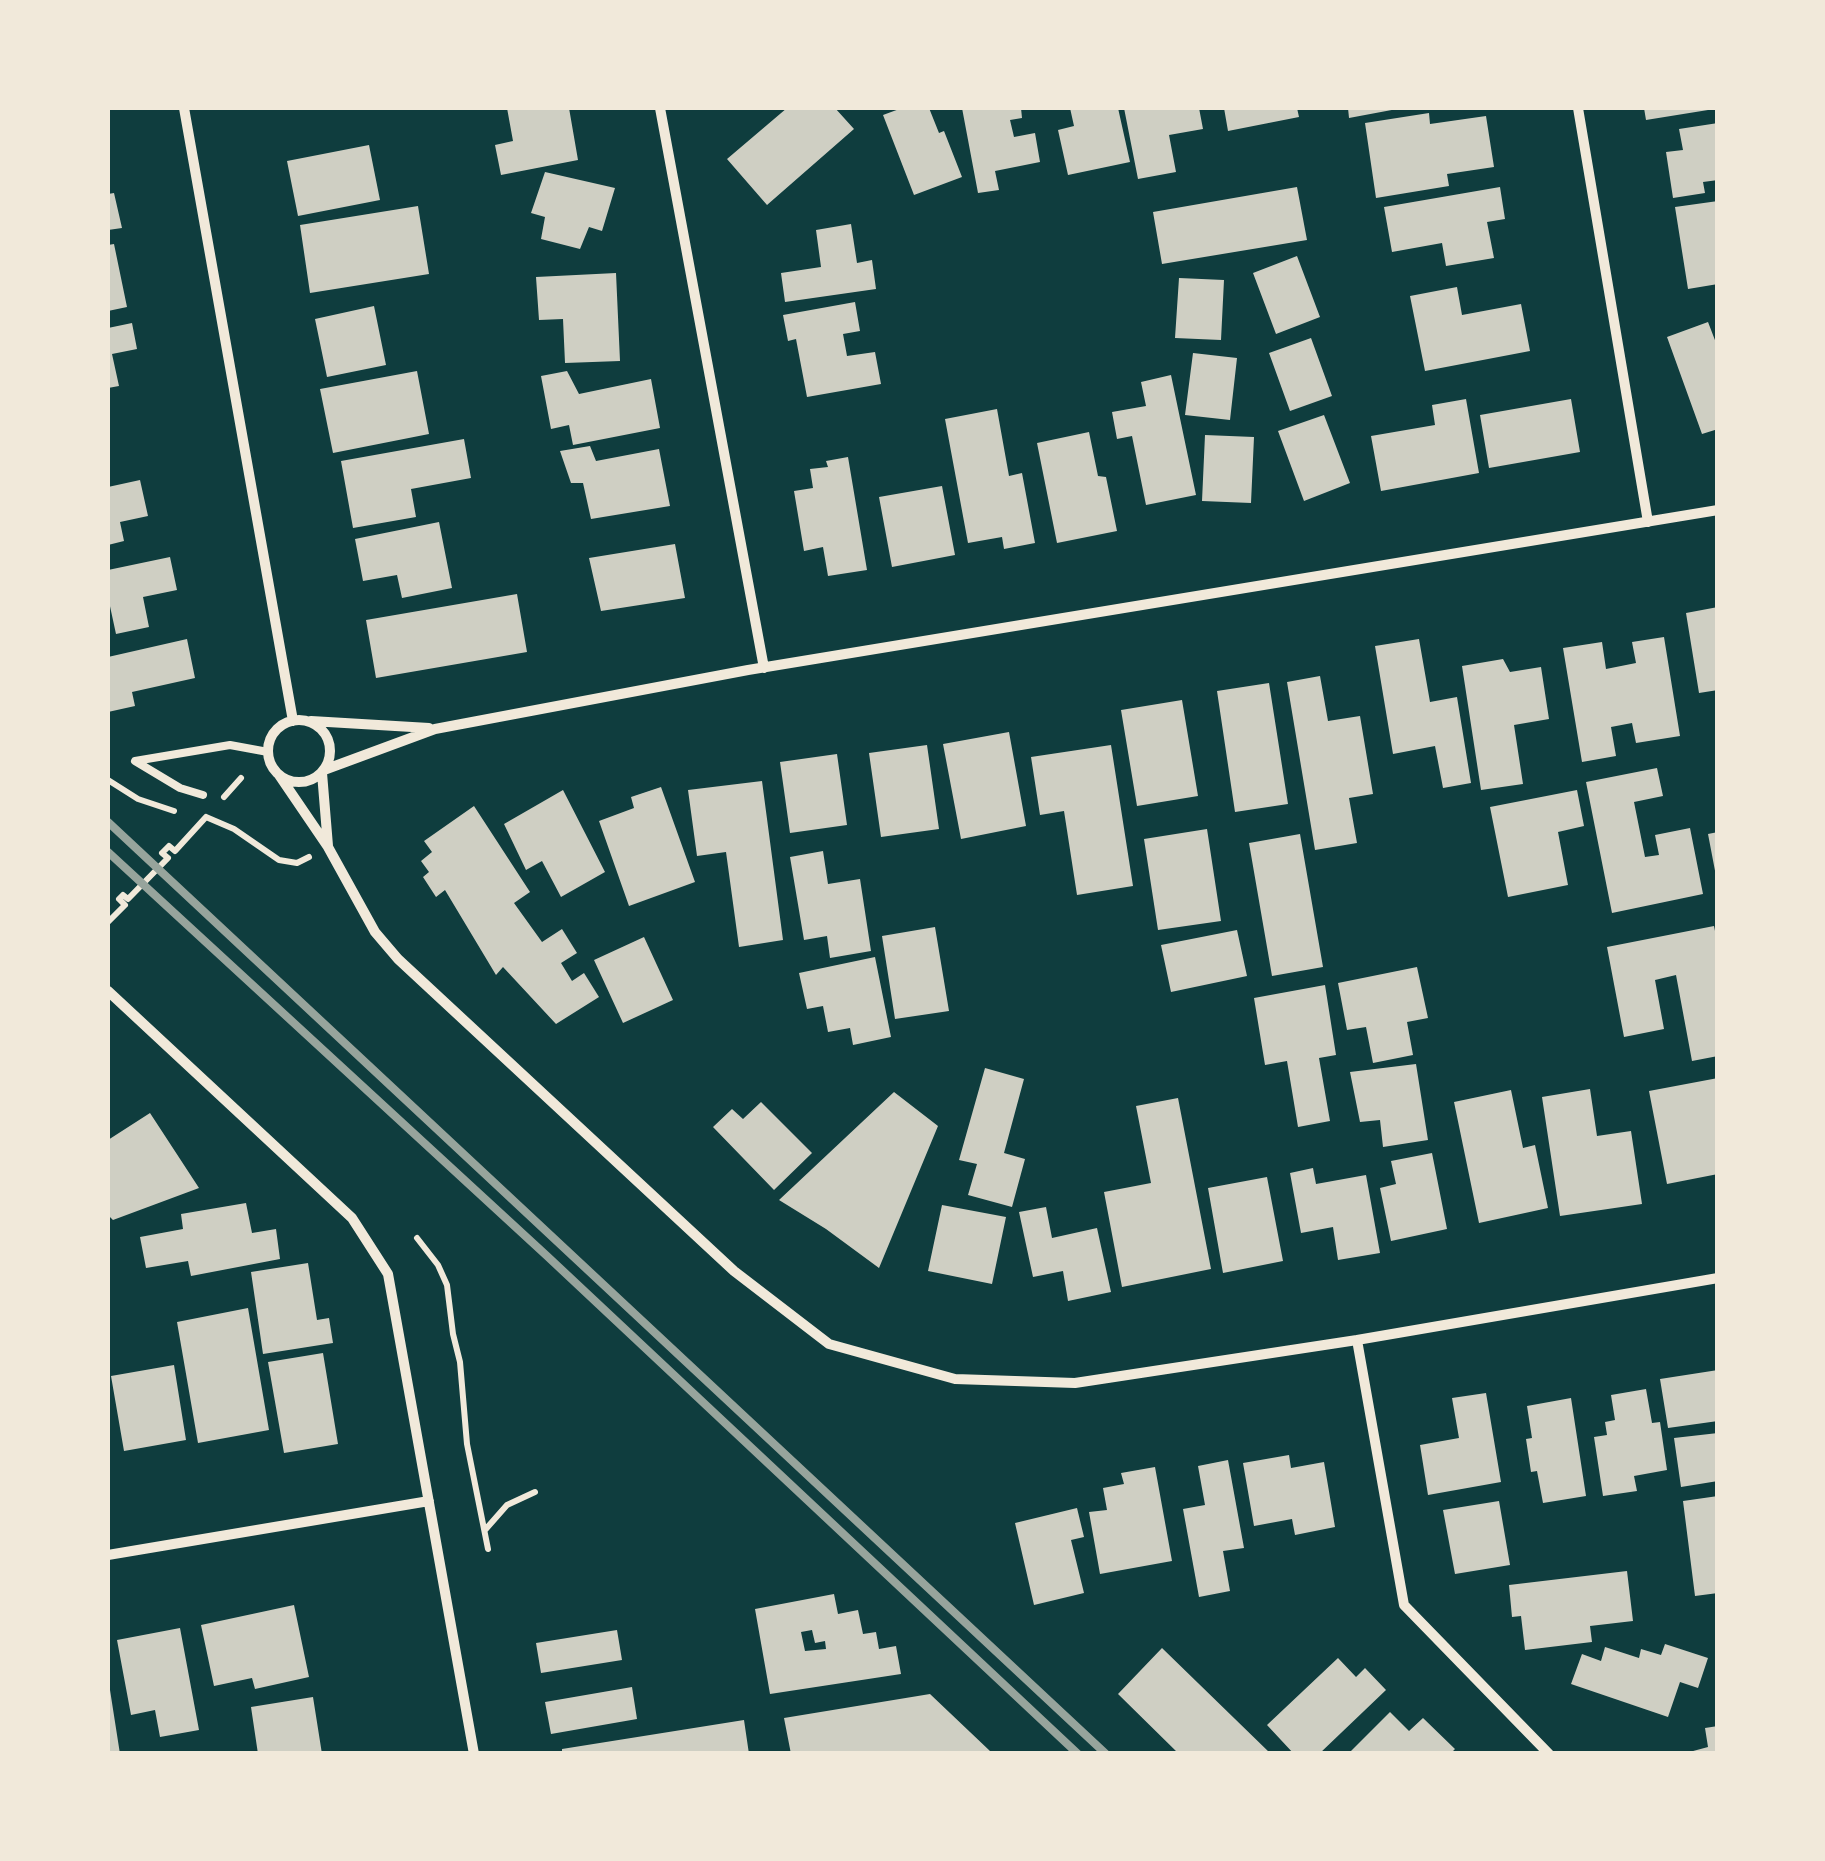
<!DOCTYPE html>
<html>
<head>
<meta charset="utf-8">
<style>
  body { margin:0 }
  #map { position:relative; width:1825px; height:1861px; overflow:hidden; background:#0f3d3e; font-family:Helvetica,sans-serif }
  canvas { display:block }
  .frame { position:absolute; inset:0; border:110px solid #f1e9da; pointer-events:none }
</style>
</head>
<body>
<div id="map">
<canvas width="1825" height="1861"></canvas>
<div class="frame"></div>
</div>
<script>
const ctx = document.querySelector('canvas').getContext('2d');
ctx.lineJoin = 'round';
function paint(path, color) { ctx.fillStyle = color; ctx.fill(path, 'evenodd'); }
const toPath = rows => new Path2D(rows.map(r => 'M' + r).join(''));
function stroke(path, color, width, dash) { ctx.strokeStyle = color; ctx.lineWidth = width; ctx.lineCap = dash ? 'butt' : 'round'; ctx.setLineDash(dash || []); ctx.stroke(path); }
paint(toPath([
  [507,108,569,108,578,160,501,175,495,145,513,141],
  [787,108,835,108,854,129,767,205,727,159],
  [902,108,929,108,939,133,944,131,962,177,914,195,883,115],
  [962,108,1021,108,1022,118,1010,120,1014,137,1035,133,1040,162,995,171,999,190,978,193],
  [1070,108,1118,108,1130,162,1068,175,1058,130,1074,126],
  [1124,108,1199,108,1203,129,1169,135,1176,172,1138,179],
  [1224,108,1297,108,1299,117,1228,131],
  [1348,108,1397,108,1397,109,1349,118],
  [1644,108,1707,108,1708,110,1646,120],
  [1429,113,1430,124,1486,116,1494,167,1447,174,1449,186,1376,198,1365,123],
  [1718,123,1718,180,1703,182,1705,193,1673,198,1666,152,1683,150,1679,129],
  [369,145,380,200,298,216,287,161],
  [545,172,615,188,602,231,589,227,580,249,541,239,545,217,531,213],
  [1297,187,1307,240,1162,264,1153,212],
  [1500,187,1505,219,1487,222,1494,258,1446,266,1442,243,1392,252,1384,207],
  [114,193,122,228,108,230,108,194],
  [1718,201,1718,284,1688,289,1675,207],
  [418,206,429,274,310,293,300,225],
  [851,224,857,263,872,260,876,289,785,302,781,273,821,267,816,230],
  [114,244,127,307,108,311,108,245],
  [1297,256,1320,317,1276,334,1253,273],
  [616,273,620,361,565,363,563,319,539,320,536,277],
  [1179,278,1224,280,1221,340,1175,338],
  [1457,287,1462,315,1521,304,1530,351,1425,371,1410,296],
  [855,302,860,331,843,334,847,356,875,352,881,384,807,397,796,339,788,341,783,315],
  [374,306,386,365,327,377,315,319],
  [1708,322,1718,348,1718,429,1702,434,1667,337],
  [132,323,137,349,112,354,119,386,108,388,108,328],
  [1311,338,1332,396,1290,411,1269,353],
  [1193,353,1237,358,1230,420,1185,415],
  [417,371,429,434,333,453,320,389],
  [567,371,579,394,651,379,660,428,573,445,569,425,551,429,541,376],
  [1171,375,1196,495,1146,505,1132,436,1117,439,1112,412,1146,406,1141,382],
  [1466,399,1479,473,1381,491,1371,436,1435,425,1432,405],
  [1571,399,1580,452,1489,468,1480,415],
  [997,409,1009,476,1022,473,1035,543,1004,549,1002,537,968,543,945,419],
  [1324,415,1350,483,1304,501,1278,431],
  [1089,432,1098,476,1106,477,1117,531,1057,543,1037,443],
  [1205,435,1254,437,1251,503,1202,501],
  [464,439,471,478,411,489,416,517,353,528,341,461],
  [590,446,596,461,659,449,670,506,591,519,583,483,571,483,560,451],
  [848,457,867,570,828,576,823,547,804,551,794,491,813,488,810,469,828,467,826,461],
  [140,480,148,516,120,522,124,541,108,545,108,487],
  [942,486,955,555,892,567,879,497],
  [439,522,452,588,402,598,397,575,363,581,355,539],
  [675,544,685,598,601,611,589,558],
  [170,557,177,590,143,597,149,627,116,634,108,597,108,570],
  [517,594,527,652,376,678,366,620],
  [1718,607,1718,690,1699,693,1686,613],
  [1664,637,1680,736,1636,743,1632,723,1611,727,1616,756,1582,762,1563,648,1602,642,1606,669,1636,663,1632,642],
  [187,639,195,678,132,692,135,706,108,712,108,657],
  [1419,639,1430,702,1457,697,1471,783,1443,788,1435,746,1393,754,1375,646],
  [1503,659,1510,672,1541,667,1549,719,1514,725,1523,784,1481,790,1462,666],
  [1320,676,1328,721,1360,716,1373,794,1349,798,1357,843,1315,850,1287,682],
  [1269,683,1288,804,1235,812,1217,691],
  [1182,700,1198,796,1137,806,1121,710],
  [1009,732,1026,826,961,839,943,744],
  [927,745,939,829,881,837,869,753],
  [1111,745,1133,886,1077,895,1064,811,1040,815,1031,757],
  [837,754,847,825,790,833,780,762],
  [1657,768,1663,796,1634,802,1645,857,1659,855,1655,835,1690,828,1703,894,1612,913,1586,782],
  [762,781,783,940,739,947,726,852,697,856,688,790],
  [661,787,695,882,629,906,599,821,634,808,631,797],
  [563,790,605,872,561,897,542,861,526,870,504,824],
  [1577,790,1584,826,1558,832,1568,885,1508,897,1490,807],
  [474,806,530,892,514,903,542,942,562,929,577,953,561,963,572,981,584,973,599,997,556,1024,503,967,496,975,445,890,436,897,423,877,429,872,421,861,432,852,424,841],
  [1207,829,1221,921,1158,930,1144,839],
  [1718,832,1718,875,1716,876,1708,834],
  [1300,834,1323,967,1272,976,1249,843],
  [823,851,828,884,860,879,871,951,830,958,827,936,804,940,790,857],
  [1714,926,1718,946,1718,1056,1692,1061,1676,975,1655,980,1664,1029,1624,1037,1607,947],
  [935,927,949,1011,895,1019,882,936],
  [1237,930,1247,976,1171,992,1161,945],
  [644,937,673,1000,623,1023,594,960],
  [875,957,891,1037,853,1045,850,1028,828,1032,823,1006,807,1009,799,973],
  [1417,967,1428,1018,1407,1022,1413,1055,1373,1063,1366,1027,1347,1030,1338,983],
  [1325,985,1336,1055,1319,1058,1330,1121,1298,1127,1287,1061,1265,1065,1254,998],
  [1416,1064,1428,1140,1383,1147,1380,1120,1360,1122,1350,1072],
  [985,1068,1024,1079,1004,1153,1025,1159,1012,1207,968,1195,977,1164,959,1160],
  [1718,1078,1718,1174,1667,1184,1649,1091],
  [1590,1089,1597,1136,1631,1131,1642,1204,1560,1216,1542,1097],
  [1511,1090,1523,1148,1535,1145,1548,1208,1479,1223,1454,1102],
  [894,1092,938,1126,879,1268,826,1229,779,1200],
  [1178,1098,1211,1269,1122,1287,1104,1192,1151,1183,1136,1106],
  [761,1102,812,1153,774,1190,713,1127,732,1109,743,1119],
  [150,1113,199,1188,113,1220,108,1215,108,1140],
  [1432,1153,1447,1229,1391,1241,1380,1188,1396,1184,1391,1161],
  [1313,1168,1316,1184,1366,1175,1380,1253,1338,1260,1333,1227,1301,1233,1290,1173],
  [1267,1177,1283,1261,1223,1273,1208,1188],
  [246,1203,252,1233,276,1229,280,1259,191,1276,188,1261,146,1268,140,1237,183,1229,181,1214],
  [942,1205,1006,1217,992,1284,928,1271],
  [1046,1207,1052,1238,1097,1228,1111,1292,1068,1301,1063,1271,1033,1277,1019,1212],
  [308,1263,317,1320,329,1318,333,1343,263,1354,251,1272],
  [248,1308,269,1430,198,1443,177,1322],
  [323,1353,338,1444,284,1453,268,1362],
  [174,1365,186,1440,124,1451,111,1376],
  [1718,1370,1718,1421,1668,1428,1660,1379],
  [1646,1389,1652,1423,1660,1422,1667,1470,1634,1476,1637,1491,1603,1496,1594,1437,1607,1435,1605,1422,1615,1420,1611,1395],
  [1486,1393,1501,1482,1428,1495,1420,1445,1459,1438,1452,1398],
  [1571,1398,1586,1496,1543,1503,1537,1471,1531,1472,1526,1439,1532,1438,1527,1406],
  [1718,1433,1718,1481,1681,1487,1674,1438],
  [1289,1455,1291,1468,1324,1462,1335,1527,1295,1535,1292,1519,1254,1526,1243,1463],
  [1228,1460,1244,1548,1223,1551,1230,1591,1199,1597,1183,1509,1205,1505,1198,1466],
  [1155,1467,1172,1561,1100,1574,1089,1512,1107,1510,1103,1488,1124,1484,1121,1473],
  [1718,1496,1718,1593,1695,1596,1683,1501],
  [1499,1501,1510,1565,1455,1574,1443,1510],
  [1077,1508,1084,1537,1071,1540,1084,1593,1034,1605,1015,1523],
  [1627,1571,1633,1621,1590,1626,1592,1642,1525,1650,1521,1616,1512,1617,1509,1585],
  [834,1594,838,1614,858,1610,863,1634,876,1632,879,1649,896,1646,901,1674,770,1694,755,1609],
  [812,1630,815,1643,825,1641,826,1649,805,1651,801,1632],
  [294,1605,309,1677,255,1689,252,1678,214,1686,201,1625],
  [180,1628,199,1730,160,1737,155,1710,131,1715,117,1640],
  [617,1630,622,1660,541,1673,536,1643],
  [1665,1644,1708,1658,1698,1688,1680,1682,1668,1717,1571,1684,1582,1654,1601,1661,1605,1647,1639,1658,1641,1649,1661,1655],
  [1162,1648,1271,1754,1179,1754,1118,1694],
  [1338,1658,1356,1677,1365,1668,1386,1690,1319,1754,1294,1754,1267,1725],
  [632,1687,637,1719,551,1734,545,1702],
  [108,1690,110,1690,120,1754,108,1754],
  [930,1694,990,1751,791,1754,784,1718],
  [313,1697,322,1754,258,1754,251,1707],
  [1390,1712,1409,1731,1423,1718,1455,1749,1450,1754,1348,1754],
  [744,1720,749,1754,562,1754,562,1749],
  [1718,1726,1718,1754,1682,1754,1708,1747,1705,1728]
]), '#cfcfc3');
stroke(toPath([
  [108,780,138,799,174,811],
  [224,797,241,778],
  [206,817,234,829,279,860,297,863,309,857],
  [108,922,125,905,119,899,123,895,128,899,168,858,162,853,169,846,175,851,206,817],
  [417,1238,438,1265,447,1285,453,1334,460,1362,467,1444,488,1549],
  [485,1530,507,1505,535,1492]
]), '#f1e9da', 6);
stroke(toPath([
  [203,795,180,788,135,761,230,745,268,752]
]), '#f1e9da', 8);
stroke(toPath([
  [184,108,293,721],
  [660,108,764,668],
  [1578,108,1648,522],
  '268 751a31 31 0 1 1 62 0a31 31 0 1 1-62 0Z',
  [311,721,429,728],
  [324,770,435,729,748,670,1718,510],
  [322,773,328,846],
  [279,775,328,847,375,932,398,959,734,1271,829,1344,955,1379,1075,1383,1357,1340,1718,1278],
  [108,991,352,1218,388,1274,474,1754],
  [1357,1340,1404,1605,1549,1754],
  [108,1555,429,1501]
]), '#f1e9da', 10);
stroke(toPath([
  [108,822,1106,1754],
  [108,852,547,1256,1078,1754]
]), '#97a49c', 8);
</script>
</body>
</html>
